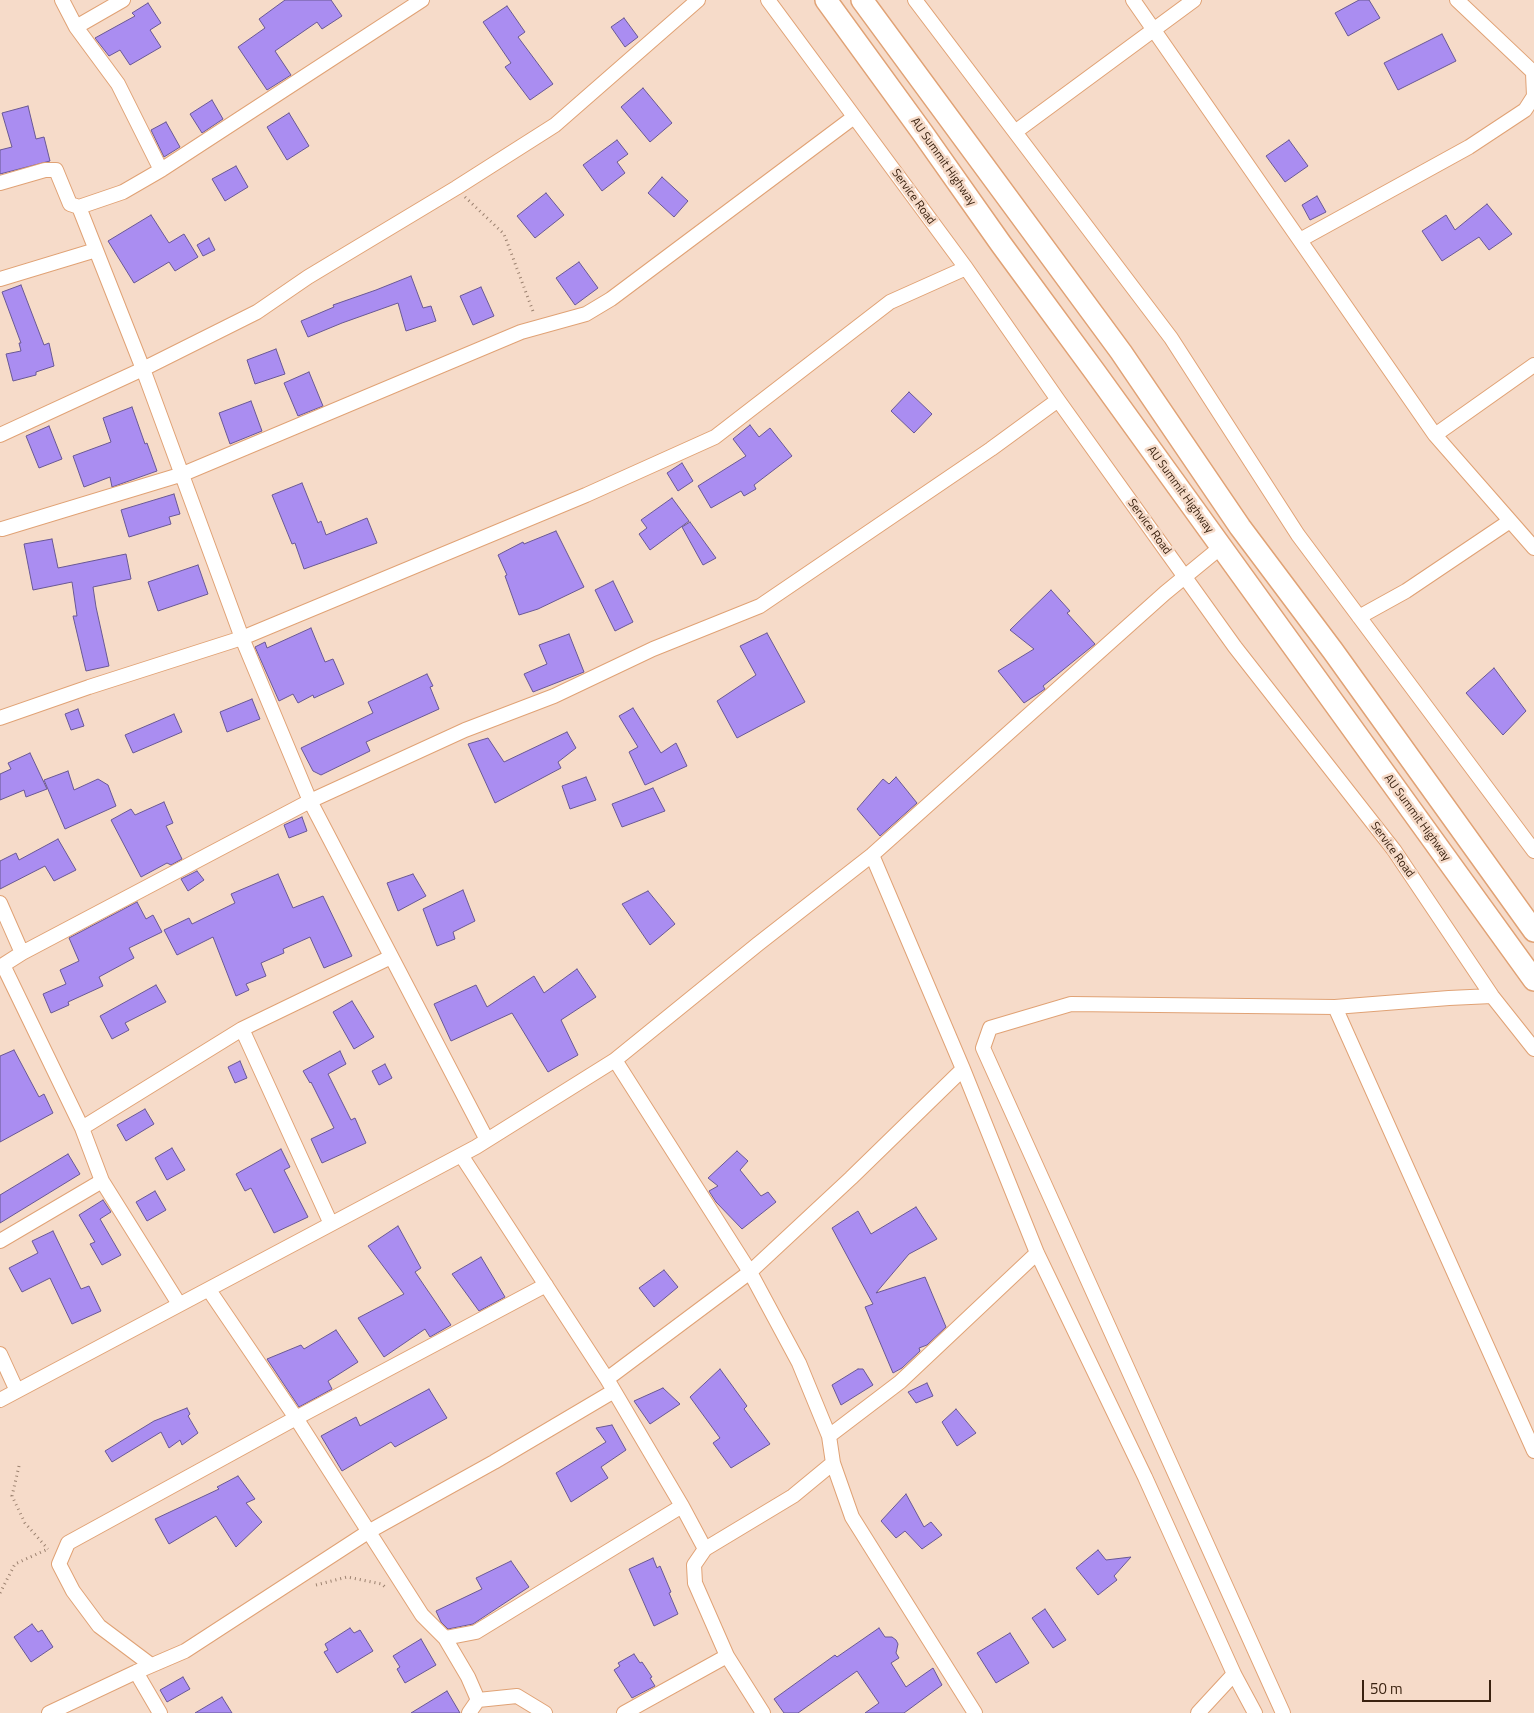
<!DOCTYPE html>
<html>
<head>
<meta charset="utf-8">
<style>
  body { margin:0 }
  #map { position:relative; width:1534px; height:1713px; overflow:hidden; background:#f6dbc9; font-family:"Titillium Web",sans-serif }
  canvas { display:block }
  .scale { position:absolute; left:1362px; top:1680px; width:129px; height:22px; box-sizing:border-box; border:2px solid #3a2210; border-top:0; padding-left:6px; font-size:15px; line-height:18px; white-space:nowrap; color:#3a2210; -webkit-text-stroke:4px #f6dbc9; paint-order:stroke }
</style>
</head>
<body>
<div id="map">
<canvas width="1534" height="1713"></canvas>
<div class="scale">50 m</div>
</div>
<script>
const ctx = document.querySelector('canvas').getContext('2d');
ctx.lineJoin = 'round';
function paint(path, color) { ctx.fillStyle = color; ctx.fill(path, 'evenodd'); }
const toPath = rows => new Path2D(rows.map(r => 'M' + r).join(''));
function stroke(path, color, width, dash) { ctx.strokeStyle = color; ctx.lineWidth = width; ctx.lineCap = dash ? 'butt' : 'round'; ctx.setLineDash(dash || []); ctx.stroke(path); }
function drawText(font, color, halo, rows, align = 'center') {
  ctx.font = font + ' "Titillium Web",sans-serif'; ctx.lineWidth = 5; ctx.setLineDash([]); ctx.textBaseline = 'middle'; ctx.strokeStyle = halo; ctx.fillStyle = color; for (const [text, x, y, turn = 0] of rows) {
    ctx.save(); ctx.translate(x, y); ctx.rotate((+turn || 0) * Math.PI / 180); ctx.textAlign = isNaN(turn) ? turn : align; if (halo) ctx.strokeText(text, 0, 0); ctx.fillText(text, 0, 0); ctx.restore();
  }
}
const building = toPath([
  [285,0,331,0,342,16,322,29,317,22,275,51,291,75,267,90,238,47,265,28,259,19,285,0],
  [1359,0,1369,0,1380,18,1348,36,1335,13,1359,0],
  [148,3,161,23,150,30,161,47,130,65,120,50,109,56,95,38,135,16,132,13,148,3],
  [507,6,525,32,518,37,553,84,530,100,505,67,511,63,483,22,507,6],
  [624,18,638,37,625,47,611,27,624,18],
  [1442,34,1456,61,1398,90,1384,63,1442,34],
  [643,88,672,123,650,142,621,107,643,88],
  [212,100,223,119,202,133,190,114,212,100],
  [28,106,36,139,44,137,50,161,0,174,0,150,12,147,2,113,28,106],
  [289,113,309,146,287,160,267,127,289,113],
  [166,122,180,147,164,157,151,130,166,122],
  [617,140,628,154,617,162,625,173,602,191,583,165,617,140],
  [1289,140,1308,166,1285,182,1266,156,1289,140],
  [236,166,248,187,225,201,212,179,236,166],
  [662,177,688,201,674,217,648,193,662,177],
  [546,193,564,215,535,238,517,216,546,193],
  [1317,196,1326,212,1310,220,1302,205,1317,196],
  [1487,204,1512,234,1489,250,1479,237,1442,261,1422,231,1446,215,1455,230,1487,204],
  [151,215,169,243,184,234,198,257,175,271,169,262,134,283,108,241,151,215],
  [209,238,215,250,203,256,197,245,209,238],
  [579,262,598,288,575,305,556,278,579,262],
  [411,276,423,308,431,306,436,321,406,331,398,303,342,323,308,337,301,321,334,307,333,305,376,290,411,276],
  [21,285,44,345,49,343,54,366,36,372,36,375,13,381,6,354,21,351,19,343,21,343,2,292,21,285],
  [481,287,494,316,473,325,460,296,481,287],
  [276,349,285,374,255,384,247,360,276,349],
  [309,372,323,406,298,416,284,383,309,372],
  [909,392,932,414,914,433,891,411,909,392],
  [251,401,262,431,230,444,219,413,251,401],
  [132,407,145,444,147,443,157,471,112,487,110,477,84,487,73,456,111,442,103,418,132,407],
  [750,425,759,437,770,428,792,456,754,485,756,489,744,496,741,491,711,508,698,486,746,456,733,439,750,425],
  [49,426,62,459,39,468,26,436,49,426],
  [682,463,693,481,678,491,667,473,682,463],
  [302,483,318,523,321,521,326,535,367,518,377,543,304,569,295,543,292,544,272,495,302,483],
  [174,494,180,514,169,517,171,524,129,537,121,510,174,494],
  [672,498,689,521,650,550,639,534,647,528,641,520,672,498],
  [690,522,716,558,703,565,682,527,690,522],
  [556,531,584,587,538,609,519,615,505,576,507,575,498,555,523,542,524,544,556,531],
  [52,539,58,568,126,554,131,579,93,587,96,607,109,666,86,671,73,616,77,616,72,582,33,590,24,544,52,539],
  [198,565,208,594,158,611,148,582,198,565],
  [613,581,633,622,615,631,595,590,613,581],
  [1051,590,1070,611,1067,613,1095,644,1043,686,1045,689,1024,703,998,671,1034,649,1010,630,1051,590],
  [311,628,325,662,333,659,344,684,314,698,313,695,298,703,293,694,279,701,255,647,265,642,267,648,311,628],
  [767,633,805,702,737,738,717,701,756,675,740,646,767,633],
  [569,634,584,672,533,692,524,674,547,664,539,645,569,634],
  [1494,668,1526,711,1503,735,1466,693,1494,668],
  [427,674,433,686,430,687,439,709,366,742,370,751,321,775,313,771,301,748,373,713,368,702,427,674],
  [252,699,260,719,227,732,220,712,252,699],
  [633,708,661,753,676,743,687,766,645,785,629,752,638,747,619,716,633,708],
  [78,709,84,726,71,730,65,714,78,709],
  [174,714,182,732,133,753,125,735,174,714],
  [567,732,576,748,558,762,561,768,495,803,468,744,488,738,504,762,567,732],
  [30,753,47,789,26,797,24,790,0,800,0,774,11,769,8,763,30,753],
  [68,771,74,790,98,779,108,785,116,806,65,829,44,780,68,771],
  [586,777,596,800,570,809,562,786,586,777],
  [896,777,917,803,880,836,857,809,883,779,889,784,896,777],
  [653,788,665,811,622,827,612,804,653,788],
  [164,802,173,823,166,826,182,859,171,865,167,863,141,877,111,820,131,809,135,815,164,802],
  [302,817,307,831,289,838,284,825,302,817],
  [58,839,76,870,54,881,45,866,0,889,0,861,16,853,19,860,58,839],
  [197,871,204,880,188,891,181,879,197,871],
  [278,874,293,908,323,896,352,956,324,968,310,937,283,949,284,953,261,963,266,976,246,984,249,990,236,996,213,937,177,955,164,930,189,918,192,924,235,903,231,894,278,874],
  [413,874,426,896,398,911,387,883,413,874],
  [463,890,475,921,453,932,455,939,437,946,423,909,463,890],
  [648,891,675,924,650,945,622,904,648,891],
  [137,902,146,919,153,915,162,932,129,948,134,958,99,977,103,986,68,1002,69,1005,51,1013,43,994,66,984,60,970,79,961,69,938,137,902],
  [577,969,596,997,561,1020,578,1055,548,1072,512,1013,451,1041,434,1004,476,985,487,1007,534,976,544,993,577,969],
  [156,985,166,1002,125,1023,129,1030,112,1039,100,1016,156,985],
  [352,1001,374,1037,354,1049,333,1012,352,1001],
  [14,1050,39,1097,44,1094,53,1113,0,1142,0,1056,14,1050],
  [340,1051,346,1064,328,1074,351,1120,355,1118,366,1143,322,1163,311,1139,334,1128,311,1082,310,1083,303,1071,340,1051],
  [240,1061,247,1078,235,1083,228,1067,240,1061],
  [385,1064,392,1078,379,1085,372,1071,385,1064],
  [145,1109,154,1124,126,1141,117,1125,145,1109],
  [172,1148,185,1170,167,1180,155,1158,172,1148],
  [281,1149,290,1167,284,1170,308,1217,274,1233,251,1188,245,1191,236,1174,281,1149],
  [737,1151,748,1161,740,1170,761,1196,768,1192,776,1202,742,1229,716,1202,709,1191,718,1186,708,1178,737,1151],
  [68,1154,80,1174,0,1223,0,1195,68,1154],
  [155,1191,166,1210,147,1221,136,1202,155,1191],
  [103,1200,111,1212,100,1219,121,1255,102,1265,90,1244,95,1242,79,1215,103,1200],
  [916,1207,937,1239,909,1254,876,1293,925,1277,946,1327,927,1345,919,1348,920,1351,902,1368,893,1373,865,1307,873,1304,832,1228,858,1211,871,1234,916,1207],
  [398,1226,421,1268,415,1272,451,1325,430,1337,425,1329,384,1357,358,1318,404,1294,368,1246,398,1226],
  [53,1231,81,1289,89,1286,101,1311,72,1324,50,1278,22,1292,9,1268,38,1253,32,1241,53,1231],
  [481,1257,505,1297,479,1311,452,1274,481,1257],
  [664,1270,678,1287,654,1307,639,1288,664,1270],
  [336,1330,358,1362,328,1381,332,1389,299,1407,267,1359,301,1345,304,1349,336,1330],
  [720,1369,747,1406,744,1409,770,1444,731,1468,713,1443,720,1438,690,1397,720,1369],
  [858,1369,863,1369,873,1385,841,1405,832,1385,858,1369],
  [927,1383,933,1396,916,1403,908,1392,927,1383],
  [663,1388,680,1404,650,1424,634,1401,663,1388],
  [429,1389,447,1418,395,1447,391,1442,342,1471,321,1436,356,1417,360,1426,429,1389],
  [187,1408,190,1414,188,1416,198,1433,182,1445,180,1440,169,1448,161,1432,112,1462,105,1451,154,1421,187,1408],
  [956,1409,976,1433,957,1446,942,1422,956,1409],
  [612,1425,626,1450,601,1467,608,1478,571,1502,556,1473,606,1442,596,1428,612,1425],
  [238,1476,255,1499,246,1503,262,1522,236,1547,216,1516,169,1544,155,1519,219,1489,217,1487,238,1476],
  [906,1494,924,1527,931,1522,942,1535,922,1549,905,1531,896,1538,881,1521,906,1494],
  [1098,1550,1106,1560,1131,1557,1114,1576,1117,1580,1098,1595,1076,1568,1098,1550],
  [653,1558,657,1568,660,1566,671,1592,669,1593,678,1614,654,1626,629,1569,653,1558],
  [511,1561,529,1587,473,1624,448,1629,441,1622,436,1611,482,1589,476,1578,511,1561],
  [1045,1609,1066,1640,1053,1648,1032,1618,1045,1609],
  [32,1624,38,1632,42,1630,53,1647,31,1662,14,1637,32,1624],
  [350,1628,354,1633,360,1630,373,1651,337,1673,324,1652,328,1650,325,1644,350,1628],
  [879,1628,885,1637,892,1637,896,1640,898,1644,896,1653,899,1658,891,1663,906,1687,933,1668,942,1685,904,1713,865,1713,879,1703,857,1671,798,1713,784,1713,774,1699,835,1655,837,1657,879,1628],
  [1010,1633,1029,1663,996,1683,977,1653,1010,1633],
  [421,1639,436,1665,405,1683,397,1669,400,1667,393,1656,421,1639],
  [634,1654,640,1663,642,1662,652,1677,650,1678,655,1686,632,1698,614,1670,620,1666,618,1663,634,1654],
  [183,1677,190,1689,167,1702,160,1690,183,1677],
  [447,1691,460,1713,411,1713,447,1691],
  [222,1697,232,1713,195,1713,222,1697]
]);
paint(building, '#aa8df1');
stroke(building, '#695894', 1);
const minor = toPath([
  [62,0,76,27,118,84,161,170],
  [768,0,966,268,1058,400,1235,647,1394,850,1492,996,1534,1049],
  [915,0,1171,338,1298,535,1534,851],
  [1133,0,1435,435,1534,548],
  [1457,0,1534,73],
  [76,27,123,0],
  [1015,132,1194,0],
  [0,183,45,170,56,170,70,204,79,207,123,192,161,170,422,0],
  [79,207,143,369,242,638,310,801,487,1140],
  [1300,240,1469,147,1525,110,1534,96,1533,73],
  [0,279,96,250],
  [0,435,143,369,257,312,308,277,456,188,555,125,698,0],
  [1435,435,1534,365],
  [2,529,183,474,521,332,586,314,611,299,854,117],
  [1359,617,1406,591,1510,521],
  [0,718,89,687,242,638,586,495,715,437,890,302,966,268],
  [872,855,963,1069,1037,1253,1145,1477,1234,1674,1255,1713],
  [0,903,22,953],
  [3,965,82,1128,102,1181,179,1304],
  [0,967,22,953,310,801,465,730,554,696,653,649,760,606,991,449,1058,400],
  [1335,1007,1449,998,1492,996],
  [242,1029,331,1224],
  [615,1060,750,1272,799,1363,829,1436,833,1463,852,1517,975,1713],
  [82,1128,242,1029,391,957],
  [461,1155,607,1379,682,1506,705,1549],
  [0,1241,102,1181],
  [209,1290,296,1418,422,1615,445,1638,468,1677,478,1700],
  [0,1354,17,1391],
  [607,1379,750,1272,851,1178,963,1069],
  [0,1400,476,1147,615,1060,758,944,872,855,1165,593,1221,547],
  [829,1436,900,1382,1037,1253],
  [445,1638,476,1632,682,1506],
  [151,1665,99,1626,73,1591,59,1564,68,1543,296,1418,546,1285],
  [136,1672,160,1713],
  [478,1700,517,1696,545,1713],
  [49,1713,136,1672,185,1651,368,1532,494,1462,614,1391],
  [469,1713,478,1700],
  [624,1713,727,1656],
  [763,1713,727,1656,695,1583,694,1565,705,1549,793,1496,833,1463],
  [1198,1713,1234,1674],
  [1283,1713,983,1048,990,1028,1071,1004,1335,1007,1534,1451]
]);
const primary = toPath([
  [826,0,922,132,1001,244,1095,372,1534,980],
  [862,0,1121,352,1240,527,1333,651,1534,931]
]);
stroke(minor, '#e0a275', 16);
stroke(primary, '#e0a275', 24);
stroke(toPath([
  [465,197,504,234,534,314],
  [19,1466,12,1496,25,1523,48,1549],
  [316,1585,347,1577,382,1584,385,1587],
  [0,1593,15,1564,48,1549]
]), '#9b816f', 3, [1, 4]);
stroke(minor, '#fff', 14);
stroke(primary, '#fff', 21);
drawText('12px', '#3a2210', '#f6dbc9', [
  ["AU Summit Highway",943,162,55],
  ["Service Road",913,197,54],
  ["AU Summit Highway",1180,490,54],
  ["Service Road",1149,527,54],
  ["AU Summit Highway",1417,818,54],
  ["Service Road",1392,850,54]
]);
</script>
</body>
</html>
